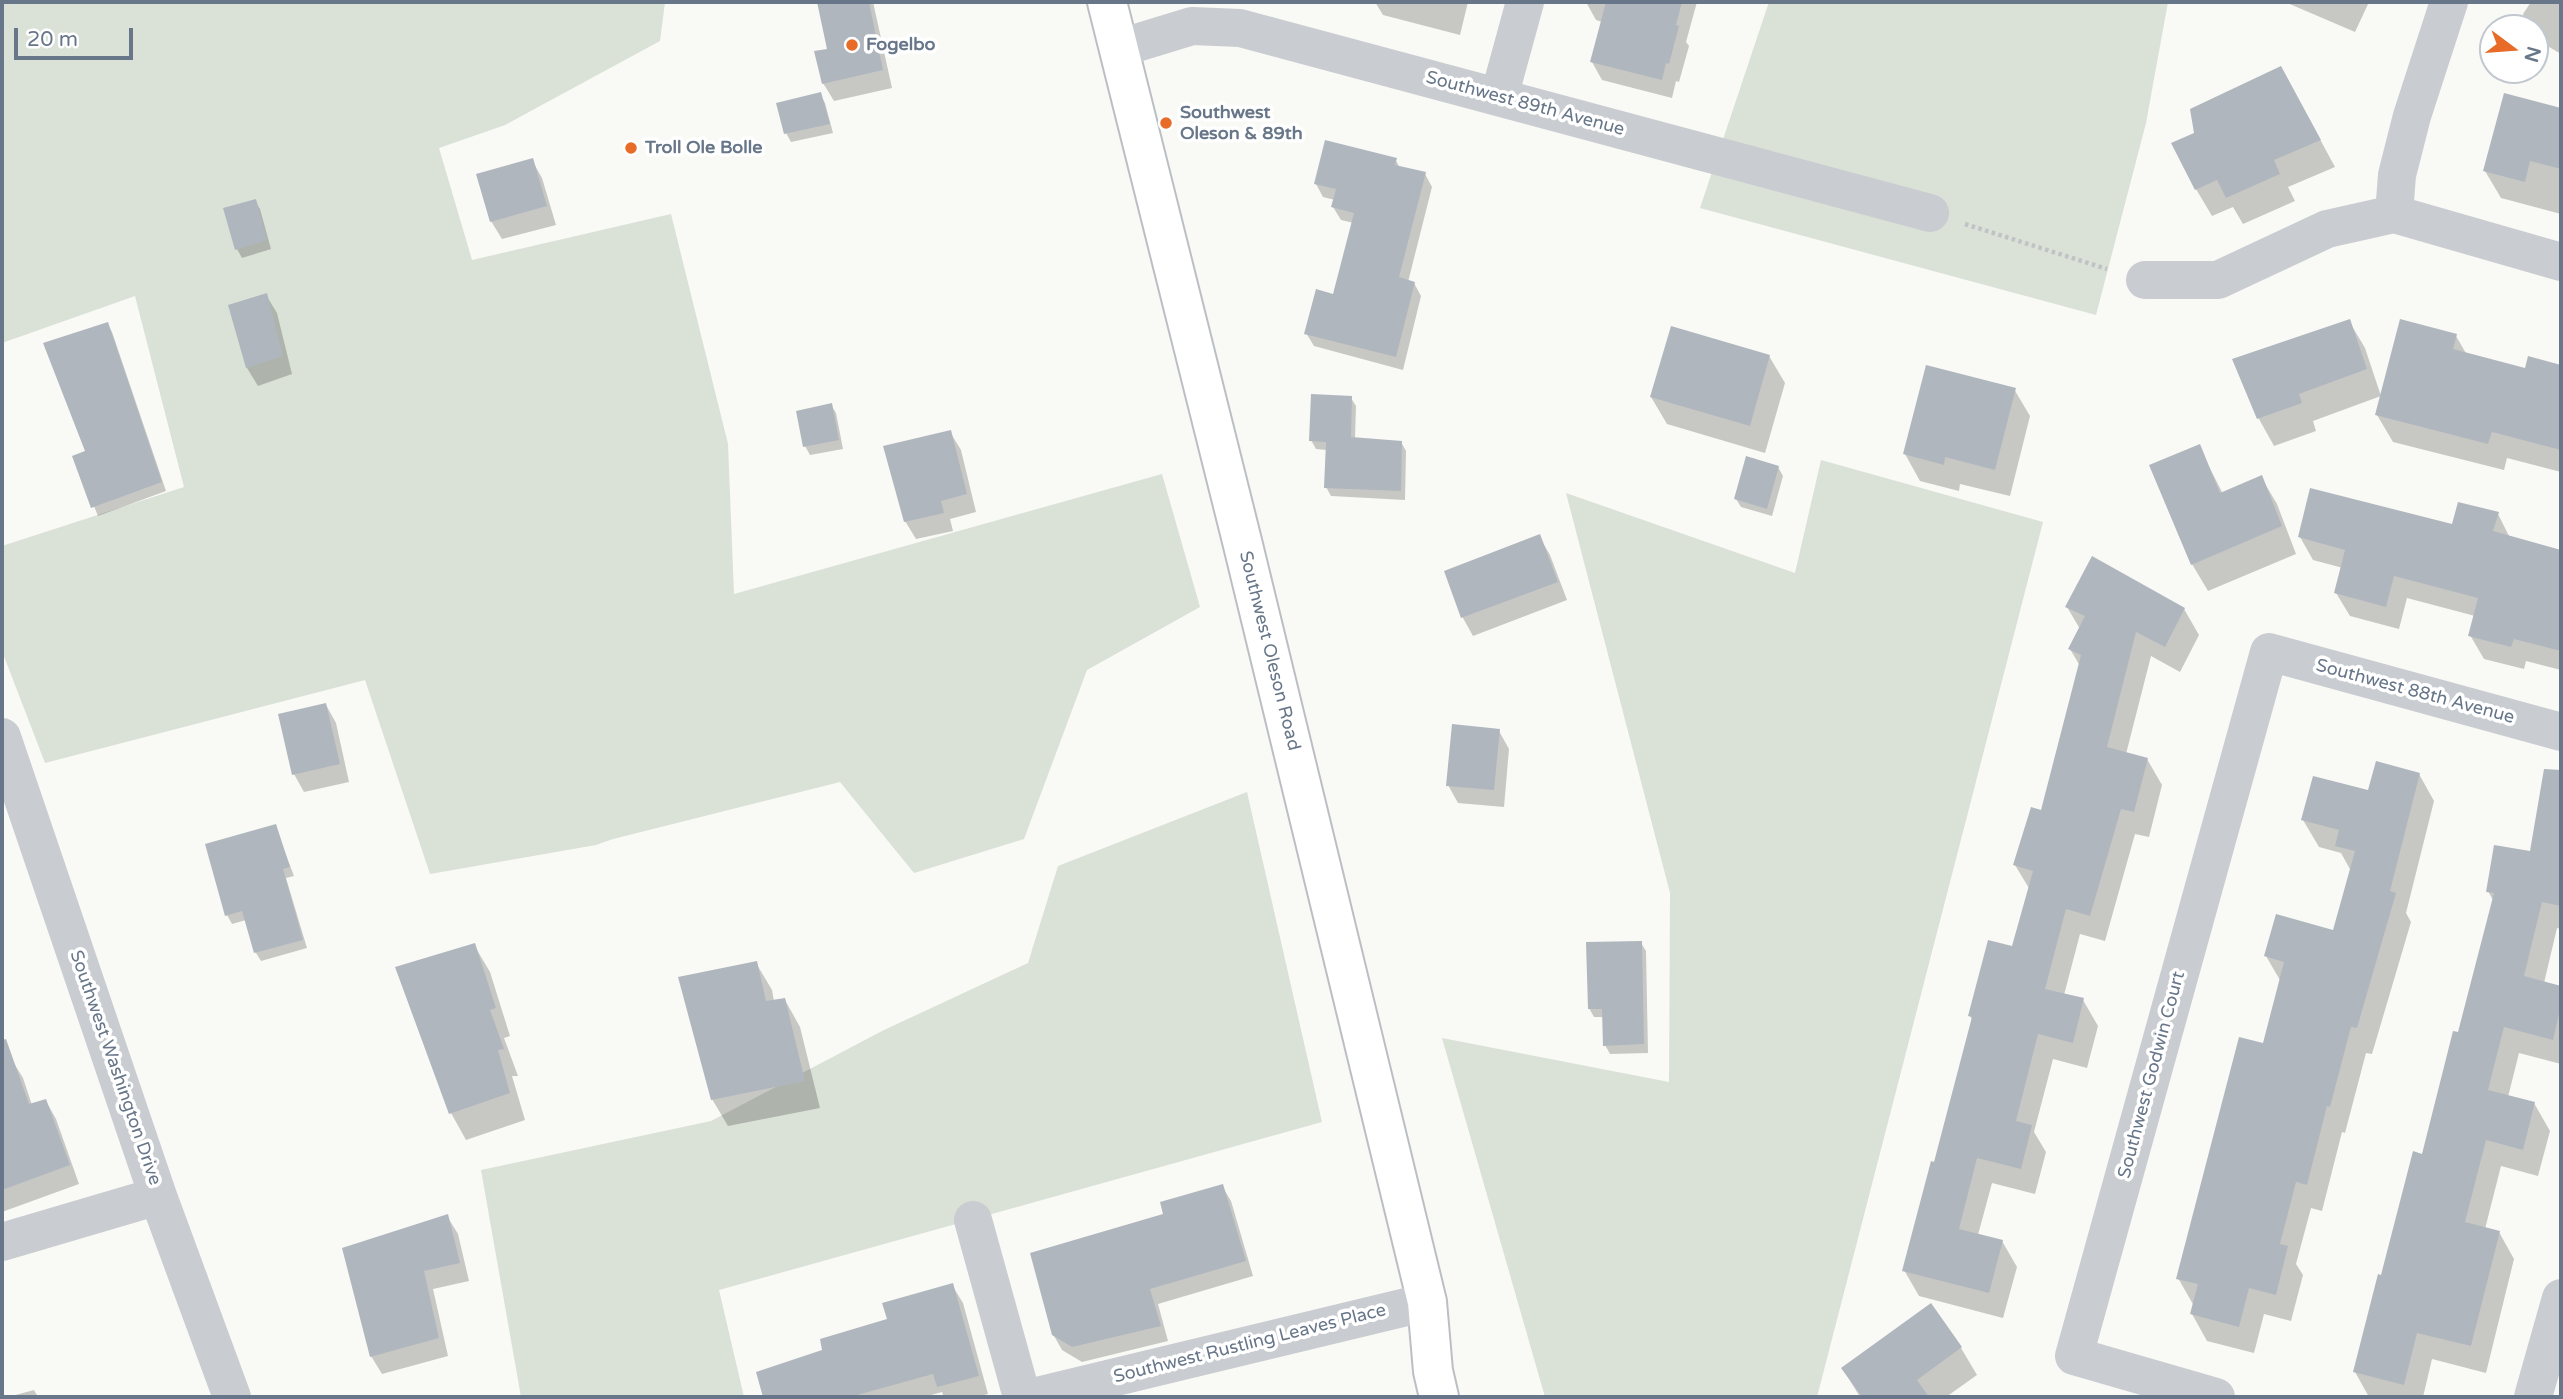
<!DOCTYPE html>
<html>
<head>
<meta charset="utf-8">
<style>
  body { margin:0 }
  #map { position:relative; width:2563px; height:1399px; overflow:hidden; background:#f9f9f6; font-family:"Varela Round",sans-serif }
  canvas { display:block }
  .frame { position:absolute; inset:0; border:4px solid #677688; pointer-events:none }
  .north { position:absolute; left:2479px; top:14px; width:70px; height:70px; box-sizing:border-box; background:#fff; border:2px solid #c2c8cf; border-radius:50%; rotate:106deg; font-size:19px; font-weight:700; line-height:28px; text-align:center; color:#677688 }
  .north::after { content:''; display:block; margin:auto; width:24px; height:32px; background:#e86b27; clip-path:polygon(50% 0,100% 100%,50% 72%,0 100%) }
  .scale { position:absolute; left:14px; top:28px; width:119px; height:32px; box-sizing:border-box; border:4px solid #677688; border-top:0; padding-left:9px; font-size:21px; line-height:24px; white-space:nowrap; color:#677688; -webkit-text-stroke:5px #fff; paint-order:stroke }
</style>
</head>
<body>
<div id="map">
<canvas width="2563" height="1399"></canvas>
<div class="frame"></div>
<div class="north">N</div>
<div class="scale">20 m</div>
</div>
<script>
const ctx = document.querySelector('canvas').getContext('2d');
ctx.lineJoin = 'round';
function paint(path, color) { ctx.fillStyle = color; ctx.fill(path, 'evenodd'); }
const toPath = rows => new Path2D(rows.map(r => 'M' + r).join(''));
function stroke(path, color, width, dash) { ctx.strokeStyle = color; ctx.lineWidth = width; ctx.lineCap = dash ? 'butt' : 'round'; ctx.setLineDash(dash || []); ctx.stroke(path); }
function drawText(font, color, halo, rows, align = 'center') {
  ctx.font = font + ' "Varela Round",sans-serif'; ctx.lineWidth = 7; ctx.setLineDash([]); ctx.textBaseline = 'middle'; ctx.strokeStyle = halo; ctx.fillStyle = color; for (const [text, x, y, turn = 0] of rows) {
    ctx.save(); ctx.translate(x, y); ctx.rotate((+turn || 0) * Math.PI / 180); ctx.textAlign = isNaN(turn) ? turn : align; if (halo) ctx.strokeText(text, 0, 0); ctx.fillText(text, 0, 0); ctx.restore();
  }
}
paint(toPath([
  [2,2,665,2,660,41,505,125,439,148,472,260,671,214,728,444,734,594,1162,474,1200,607,1087,670,1024,839,914,873,840,782,613,839,596,845,430,874,365,680,45,763,2,651,2,546,184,487,135,296,2,343],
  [1769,2,2168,2,2146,123,2096,315,1700,208],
  [1821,460,2043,522,1817,1397,1545,1397,1442,1038,1669,1082,1670,893,1566,493,1795,573],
  [1247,792,1322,1122,719,1290,744,1397,521,1397,481,1170,711,1121,884,1030,1028,963,1058,866]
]), '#dae1d7');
paint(toPath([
  [819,2,873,2,892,88,834,101,823,83,829,50],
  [1375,2,1468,2,1460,35,1383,15],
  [1586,2,1697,2,1686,42,1689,46,1679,82,1676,81,1672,98,1602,80,1592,62,1602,22,1596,20],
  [2285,2,2369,2,2355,32],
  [2531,2,2561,2,2561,54,2539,41,2535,35,2535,28,2531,28,2523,14],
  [820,94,825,103,833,133,791,142,786,133],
  [2296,95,2335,167,2288,187,2295,201,2243,224,2233,207,2212,216,2196,189],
  [2505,95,2561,109,2561,214,2501,198,2485,171],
  [1395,159,1400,168,1425,174,1432,187,1408,282,1414,283,1421,296,1403,370,1314,346,1306,333,1334,296,1354,223,1341,220,1333,207,1335,200,1323,197,1316,184],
  [532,160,542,178,556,225,502,239,491,221],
  [255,201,260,209,271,249,242,258,237,249],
  [266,295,277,313,292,374,258,386,247,368,230,306],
  [2349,321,2365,348,2381,396,2313,421,2316,431,2274,446,2259,419,2234,360],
  [107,324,112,332,166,491,98,516,74,457,87,452],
  [2456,336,2467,355,2526,370,2529,358,2561,367,2561,472,2507,458,2504,470,2393,442,2377,415],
  [1769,356,1785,383,1765,453,1667,424,1651,397],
  [2014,389,2030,416,2010,496,1960,484,1959,491,1920,481,1905,454],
  [1351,398,1356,406,1355,439,1401,442,1406,451,1405,500,1331,496,1326,487,1327,450,1316,449,1311,440],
  [831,405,836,413,843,449,810,455,805,446],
  [950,432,961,450,976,512,950,519,953,531,916,539,905,521],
  [2199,447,2223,494,2261,477,2277,504,2296,554,2208,591,2192,564,2151,466],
  [1778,467,1783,476,1772,516,1741,507,1736,499],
  [2498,514,2532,582,2561,590,2561,670,2526,661,2524,669,2484,659,2470,635,2475,616,2407,598,2399,629,2350,616,2336,593,2343,568,2313,560,2300,537,2454,527],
  [1539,536,1550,555,1567,600,1473,636,1463,618,1446,572],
  [2067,607,2184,609,2199,635,2180,672,2151,656,2126,754,2147,759,2162,785,2149,837,2135,834,2105,941,2080,934,2064,995,2083,1000,2098,1026,2087,1068,2053,1059,2034,1132,2046,1152,2035,1194,1992,1183,1978,1235,2002,1241,2017,1267,2003,1318,1919,1296,1904,1270,1936,1164,1973,1021,1970,1016,2013,948,2030,890,2015,865,2042,812,2080,666,2070,649,2080,629],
  [326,705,336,723,349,782,304,792,294,774],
  [1499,731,1509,749,1504,807,1458,803,1448,785],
  [2419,774,2434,801,2406,913,2411,922,2372,1054,2366,1053,2345,1133,2342,1132,2322,1211,2311,1208,2296,1264,2303,1275,2291,1321,2264,1314,2254,1353,2207,1341,2192,1314,2194,1306,2178,1278,2265,1045,2281,982,2266,956,2334,932,2351,871,2341,853,2319,847,2303,820],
  [2539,811,2561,816,2561,929,2557,928,2544,983,2561,988,2561,1064,2519,1053,2508,1097,2534,1103,2550,1131,2538,1176,2501,1166,2485,1229,2499,1232,2514,1259,2486,1373,2432,1359,2423,1397,2369,1397,2355,1372,2459,1035,2494,902,2488,891,2531,853],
  [275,826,294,876,286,878,307,948,261,961,256,953,246,920,232,924,227,915],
  [1641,943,1646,951,1648,1053,1610,1054,1605,1045,1604,1017,1594,1017,1589,1008],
  [474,945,490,972,510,1036,504,1038,518,1076,512,1076,525,1120,466,1140,451,1113],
  [756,963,772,990,774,1001,785,1000,800,1027,820,1108,728,1126,712,1099],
  [12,1060,23,1078,32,1105,46,1101,56,1119,79,1184,2,1212,2,1064],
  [1222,1186,1231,1201,1253,1276,1158,1304,1168,1341,1082,1362,1062,1350,1053,1334,1166,1215],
  [447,1216,458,1234,469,1281,433,1289,448,1356,382,1374,371,1356],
  [952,1285,963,1303,988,1394,976,1397,944,1397,942,1392,924,1397,765,1397,758,1373,824,1351,889,1320],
  [1930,1305,1961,1348,1977,1375,1946,1397,1860,1397,1843,1369],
  [34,1390,38,1397,8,1397]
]), '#0003');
paint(toPath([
  [817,2,869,2,883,70,822,84,814,51,827,49],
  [1606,2,1682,2,1676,25,1679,26,1669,64,1666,63,1662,80,1590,62],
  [2281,66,2321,140,2274,160,2280,174,2226,198,2217,180,2195,190,2171,143,2194,133,2190,109],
  [821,92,830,124,784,134,776,103],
  [2504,93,2561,108,2561,169,2530,161,2525,182,2483,171],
  [1325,140,1397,158,1395,165,1426,172,1399,277,1415,282,1396,357,1304,334,1316,289,1333,294,1354,213,1331,207,1336,189,1314,184],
  [533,158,547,206,490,222,476,174],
  [256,199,267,240,235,250,223,208],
  [267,293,283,356,246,368,228,305],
  [2350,319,2367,369,2299,394,2302,403,2257,419,2232,359],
  [2400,319,2457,334,2453,349,2525,368,2528,356,2561,365,2561,450,2492,432,2488,444,2375,415],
  [108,322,162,482,91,508,72,456,85,451,43,343],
  [1671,326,1770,355,1750,426,1650,397],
  [1926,365,2016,388,1995,470,1945,457,1944,465,1903,454],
  [1311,394,1352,396,1351,437,1402,441,1401,491,1324,488,1326,442,1309,441],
  [832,403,839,440,803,447,796,411],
  [951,430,967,494,941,501,944,513,904,522,883,446],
  [2200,444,2220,493,2262,475,2282,526,2191,565,2149,465],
  [1746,456,1779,466,1767,509,1734,499],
  [2310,488,2452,524,2458,502,2499,512,2493,531,2561,550,2561,651,2514,639,2511,647,2468,636,2478,598,2394,576,2386,607,2334,593,2345,550,2298,537],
  [1540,534,1558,582,1461,618,1444,571],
  [2092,556,2185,608,2165,647,2136,632,2107,747,2148,758,2134,812,2121,809,2090,916,2066,909,2045,989,2084,998,2073,1043,2038,1034,2016,1121,2032,1125,2021,1169,1977,1158,1959,1229,2003,1240,1989,1293,1902,1271,1931,1161,1934,1162,1972,1017,1968,1016,1988,940,2012,946,2033,871,2013,865,2031,807,2041,810,2081,655,2068,649,2085,616,2065,607],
  [326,703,340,764,292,775,278,714],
  [1452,724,1500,729,1494,790,1446,786],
  [2376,761,2420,773,2390,891,2396,893,2357,1028,2351,1027,2330,1107,2327,1106,2307,1185,2296,1182,2280,1244,2288,1246,2276,1295,2249,1288,2239,1327,2190,1314,2198,1284,2176,1279,2239,1037,2263,1043,2284,962,2264,956,2276,914,2333,930,2355,851,2335,846,2339,830,2301,820,2313,776,2368,790],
  [2544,769,2561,770,2561,906,2542,902,2524,976,2561,986,2561,1005,2553,1040,2504,1027,2488,1090,2535,1102,2523,1150,2486,1140,2465,1222,2500,1231,2471,1346,2417,1333,2404,1385,2353,1372,2378,1274,2381,1275,2413,1151,2422,1154,2453,1031,2458,1032,2494,893,2486,892,2494,845,2530,851],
  [276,824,290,867,283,869,303,940,254,953,242,911,225,916,205,844],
  [1642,941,1644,1044,1603,1046,1602,1009,1588,1009,1586,942],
  [475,943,496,1008,490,1010,504,1049,498,1050,510,1093,449,1114,395,967],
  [757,961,766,1001,785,998,805,1081,711,1100,678,977],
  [6,1039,29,1104,46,1099,70,1165,2,1190,2,1040],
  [1223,1184,1246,1261,1150,1289,1161,1326,1072,1347,1052,1335,1030,1253,1163,1214,1160,1202],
  [448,1214,460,1263,424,1271,439,1338,370,1357,342,1248],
  [953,1283,979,1376,937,1387,933,1374,850,1397,763,1397,756,1372,822,1350,820,1339,887,1319,882,1303],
  [1931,1303,1962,1347,1917,1380,1929,1397,1862,1397,1841,1368]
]), '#b0b6bd');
const secondary = toPath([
  [1107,2,1242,541,1427,1302,1433,1371,1439,1397]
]);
stroke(secondary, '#bbbfc4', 42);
stroke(toPath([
  [1965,224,2107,269]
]), '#c0c3c5', 4.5, [3.5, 3.5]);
stroke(toPath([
  [1120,48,1192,26,1240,28,1930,213],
  [1499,97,1525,2],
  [2394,214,2397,175,2412,116,2449,2],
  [2145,280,2218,280,2327,229,2394,214,2561,262],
  [2,737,158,1196,232,1397],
  [973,1220,1022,1397],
  [2,1242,158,1196],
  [1033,1397,1427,1302],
  [2216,1397,2074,1356,2269,652,2561,732],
  [2533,1397,2561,1298]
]), '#c9ccd0', 38);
stroke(secondary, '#fff', 38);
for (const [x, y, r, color] of [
  [852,45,7,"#e86b27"],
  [1166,123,7,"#e86b27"],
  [631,148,7,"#e86b27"]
]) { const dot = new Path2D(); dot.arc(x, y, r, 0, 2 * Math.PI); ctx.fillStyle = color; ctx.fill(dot); stroke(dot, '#fff', 2.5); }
drawText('bold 18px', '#677688', '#fff', [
  ["Fogelbo",866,45],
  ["Southwest",1180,113],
  ["Oleson & 89th",1180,134],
  ["Troll Ole Bolle",645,148]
], 'left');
drawText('18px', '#677688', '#fff', [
  ["Southwest 89th Avenue",1525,104,15],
  ["Southwest Oleson Road",1269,651,76],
  ["Southwest 88th Avenue",2415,692,15],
  ["Southwest Washington Drive",115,1068,71],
  ["Southwest Godwin Court",2152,1075,-75],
  ["Southwest Rustling Leaves Place",1250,1344,-14]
]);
</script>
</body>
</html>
